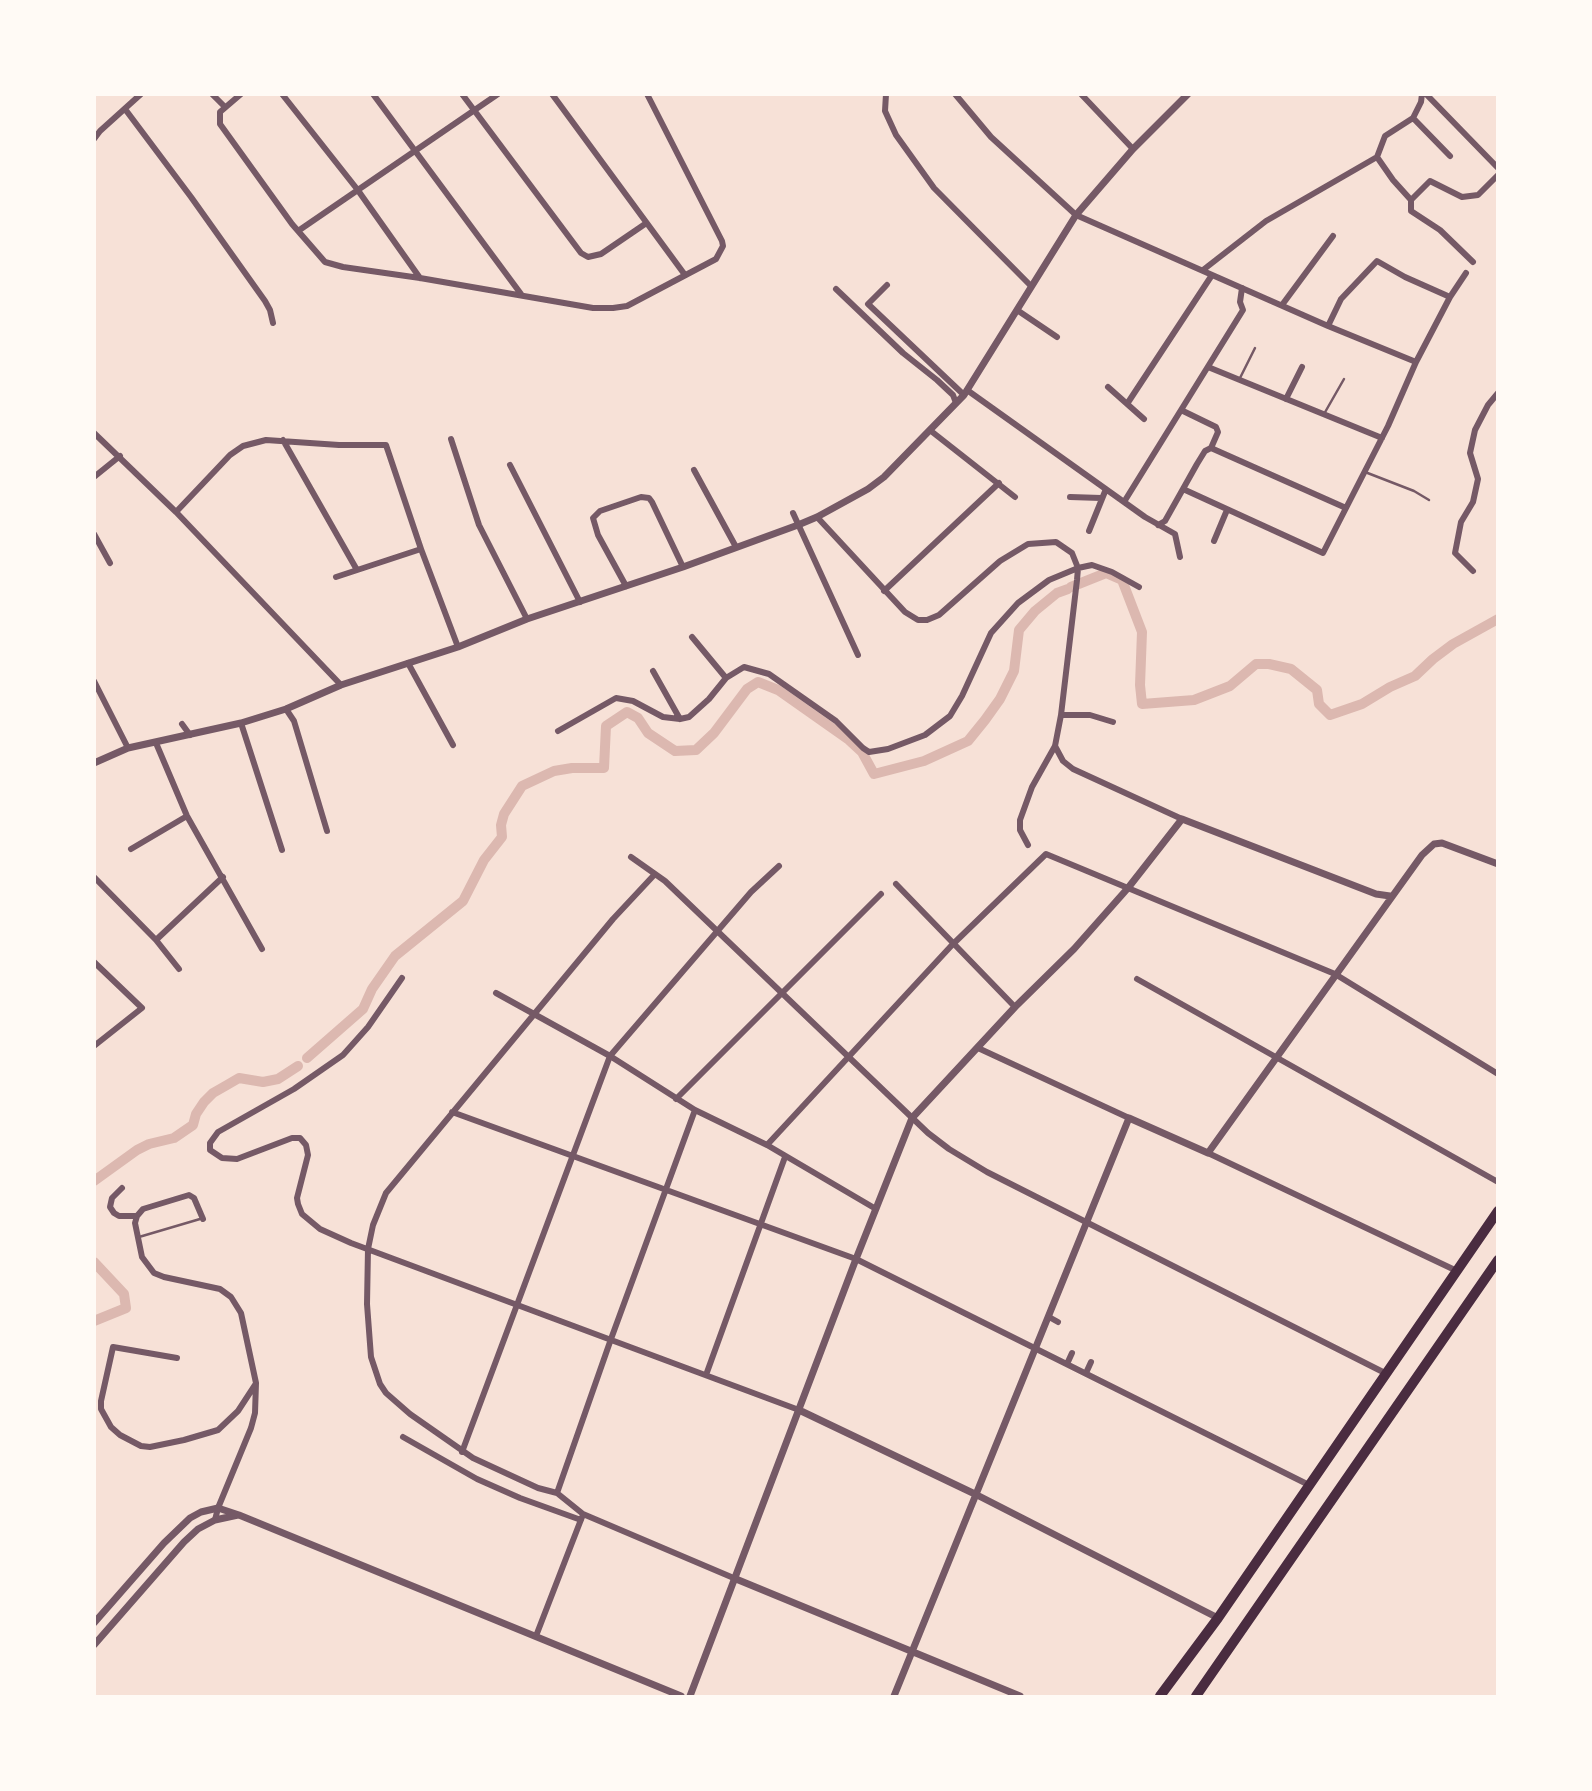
<!DOCTYPE html>
<html>
<head>
<meta charset="utf-8">
<style>
  body { margin:0 }
  #map { position:relative; width:1592px; height:1791px; overflow:hidden; background:#f7e1d7; font-family:"Noto Sans",sans-serif }
  canvas { display:block }
  .frame { position:absolute; inset:0; border:96px solid #fffaf5; pointer-events:none }
</style>
</head>
<body>
<div id="map">
<canvas width="1592" height="1791"></canvas>
<div class="frame"></div>
</div>
<script>
const ctx = document.querySelector('canvas').getContext('2d');
ctx.lineJoin = 'round';
const toPath = rows => new Path2D(rows.map(r => 'M' + r).join(''));
function stroke(path, color, width, dash) { ctx.strokeStyle = color; ctx.lineWidth = width; ctx.lineCap = dash ? 'butt' : 'round'; ctx.setLineDash(dash || []); ctx.stroke(path); }
stroke(toPath([
  [1071,587,1106,573,1122,580,1142,632,1140,685,1142,704,1194,700,1230,686,1256,664,1269,664,1291,669,1317,690,1319,704,1330,715,1362,704,1390,687,1415,676,1433,659,1453,644,1498,619],
  [307,1058,363,1009,372,989,395,956,463,901,484,860,502,837,501,825,504,814,522,786,554,771,572,768,604,768,606,726,627,712,638,718,648,733,675,751,696,750,714,733,747,689,758,682,778,690,849,740,862,752,874,774,924,761,968,741,985,720,1000,699,1014,671,1019,630,1035,611,1057,593,1068,589],
  [94,1181,137,1150,149,1144,174,1138,193,1125,196,1114,204,1102,213,1093,227,1085,239,1078,263,1082,278,1079,298,1066],
  [94,1262,124,1294,126,1308,94,1321]
]), '#dcb8b0', 10);
stroke(toPath([
  [1239,380,1255,348],
  [1324,414,1344,379],
  [1365,472,1414,491,1429,500],
  [139,1237,200,1219]
]), '#755966', 2.5);
stroke(toPath([
  [212,94,225,107],
  [241,94,220,112,220,124,292,224,325,262,343,267,420,278,593,308,613,308,627,306,716,259,723,246,722,241,647,94],
  [282,94,357,189,420,278],
  [373,94,521,294],
  [462,94,581,253,588,257,601,254,645,224],
  [552,94,685,275],
  [886,94,885,111,896,135,934,188,1031,286],
  [955,94,991,137,1076,215,1328,326,1416,362],
  [1081,94,1133,149],
  [1426,94,1498,168],
  [125,109,191,197,265,301,270,310,273,323],
  [1413,118,1450,156],
  [94,139,100,131,141,94],
  [1377,157,1393,180,1411,200,1411,211,1440,230,1473,262],
  [1377,157,1385,136,1413,118,1421,102,1422,94],
  [1411,200,1430,181,1462,197,1478,195,1498,175],
  [298,231,498,94],
  [1203,270,1266,221,1377,157],
  [887,285,868,304,964,395],
  [836,289,903,353,937,380,953,395,956,403],
  [1282,305,1333,236],
  [1017,310,1057,337],
  [1328,326,1341,299,1377,261,1405,277,1450,297],
  [1208,367,1382,438],
  [1108,387,1144,419],
  [967,390,1145,517,1175,534,1180,557],
  [1286,399,1302,367],
  [1127,404,1212,275],
  [931,431,1015,497],
  [94,433,176,512,341,685],
  [451,439,479,525,527,619],
  [283,440,357,570],
  [1211,448,1346,508],
  [510,465,580,602],
  [694,470,736,547],
  [94,477,120,456],
  [1183,489,1323,553,1388,426,1416,362,1450,297,1466,273],
  [1070,497,1101,498],
  [1124,502,1243,310,1240,302,1242,288],
  [176,512,230,455,243,446,266,440,339,445,386,445,421,549,458,647],
  [793,513,858,655],
  [817,517,905,612,918,620,927,620,939,615,1000,561,1028,544,1056,542,1072,553,1078,568,1077,580,1061,715,1055,746,1032,787,1020,820,1020,830,1028,845],
  [1158,525,1165,521,1197,464,1205,451,1211,448,1218,432,1216,427,1181,410],
  [1089,531,1106,489],
  [94,534,110,563],
  [1214,541,1227,510],
  [1473,571,1455,553,1461,522,1473,502,1478,479,1470,453,1475,430,1488,405,1498,393],
  [336,577,421,549],
  [626,586,598,535,593,518,600,511,641,497,649,498,652,502,683,567],
  [884,591,999,483],
  [692,637,726,678],
  [408,663,453,745],
  [653,671,680,719],
  [94,681,128,748],
  [286,709,294,721,327,831],
  [1061,715,1090,715,1113,722],
  [241,723,282,850],
  [182,724,190,735],
  [558,731,616,698,633,701,663,717,680,719,689,717,709,699,726,678,744,667,769,674,836,721,863,748,869,752,888,749,925,735,950,716,962,696,991,633,1018,603,1049,580,1078,568,1092,565,1112,572,1139,587],
  [156,743,187,816,262,949],
  [1055,746,1063,761,1073,769,1182,819],
  [131,849,187,816],
  [631,857,665,881,928,1133,949,1149,987,1172,1385,1373],
  [655,874,613,919,386,1193,373,1225,368,1249,367,1304,371,1357,380,1384,386,1393,410,1414,473,1458,538,1488,557,1493,583,1514,736,1579],
  [94,877,156,940,179,969],
  [896,884,1015,1007],
  [156,940,223,877],
  [94,962,142,1008,94,1046],
  [402,978,368,1027,343,1055,294,1089,218,1132,210,1143,210,1150,222,1158,237,1159,292,1138,300,1138,306,1145,308,1155,297,1198,298,1204,302,1214,320,1229,351,1243,799,1410],
  [1137,979,1498,1182],
  [496,993,610,1056,695,1110,767,1145,876,1209],
  [978,1048,1129,1118],
  [676,1099,881,894],
  [452,1112,856,1259,1309,1485],
  [767,1145,952,945,1046,854,1335,974,1498,1074],
  [1208,1153,1457,1271],
  [122,1188,112,1198,110,1207,114,1213,119,1216,137,1216],
  [203,1219,194,1198,189,1195,143,1209,137,1216,135,1223,142,1257,154,1273,164,1277,220,1289,231,1297,241,1313,256,1383,255,1413,251,1428,218,1508,215,1520],
  [1049,1317,1058,1322],
  [177,1358,113,1347,101,1401,101,1409,111,1427,120,1435,141,1446,150,1447,184,1440,218,1430,238,1411,255,1385],
  [1067,1364,1072,1353],
  [1086,1373,1091,1362],
  [706,1375,785,1157],
  [403,1437,477,1479,520,1498,581,1520],
  [462,1452,610,1056,751,892,779,866],
  [557,1493,611,1339,695,1110],
  [536,1636,582,1517]
]), '#755966', 6);
stroke(toPath([
  [94,763,128,748,241,723,286,709,341,685,458,647,527,619,683,567,798,525,817,517,868,489,884,477,964,395,1076,215,1133,149,1188,94],
  [799,1410,977,1495,1218,1618],
  [736,1579,1020,1696],
  [94,1623,164,1543,190,1518,201,1512,218,1508,239,1515,681,1696],
  [94,1645,184,1542,198,1529,215,1520,238,1515],
  [690,1696,856,1259,912,1118,1015,1007,1074,949,1128,888,1182,819,1376,894,1390,896],
  [894,1696,1129,1118,1208,1153,1422,855,1434,844,1442,843,1498,864]
]), '#755966', 7);
stroke(toPath([
  [1160,1696,1218,1618,1498,1211],
  [1196,1696,1498,1260]
]), '#4a2c40', 10);
</script>
</body>
</html>
